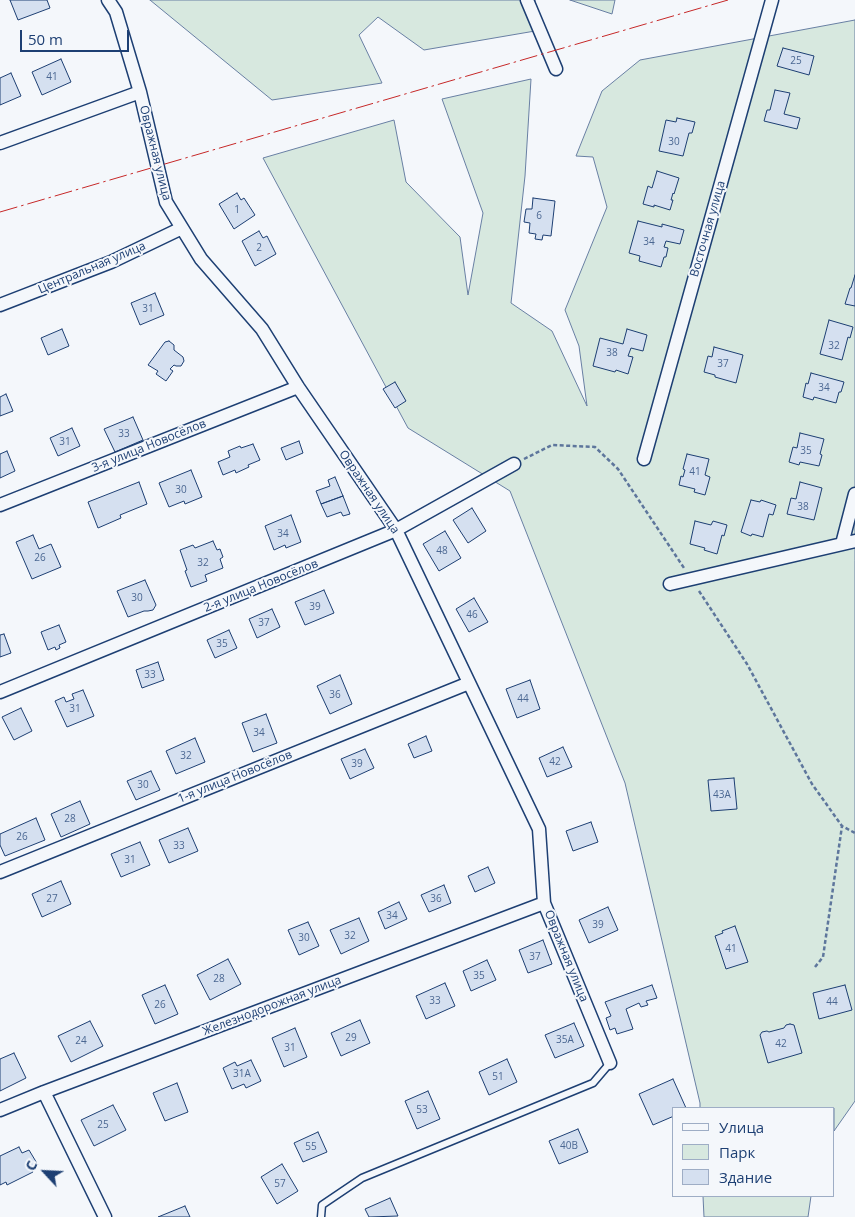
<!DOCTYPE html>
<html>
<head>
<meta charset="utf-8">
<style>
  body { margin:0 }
  #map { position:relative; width:855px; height:1217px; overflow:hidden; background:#f4f7fb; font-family:"Open Sans",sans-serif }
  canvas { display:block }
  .legend { position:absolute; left:672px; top:1107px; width:162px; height:90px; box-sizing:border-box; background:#f4f7fb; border:1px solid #9eadc5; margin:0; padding:6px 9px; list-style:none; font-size:15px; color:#1d3f73 }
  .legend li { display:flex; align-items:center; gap:10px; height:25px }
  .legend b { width:25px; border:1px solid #9eadc5 }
  .north { position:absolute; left:20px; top:1147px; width:50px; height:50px; -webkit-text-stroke:4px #f4f7fb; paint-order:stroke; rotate:295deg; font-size:14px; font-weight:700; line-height:20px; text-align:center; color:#1d3f73 }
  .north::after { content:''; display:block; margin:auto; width:18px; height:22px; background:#1d3f73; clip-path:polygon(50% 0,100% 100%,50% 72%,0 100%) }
  .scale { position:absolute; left:20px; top:30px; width:109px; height:22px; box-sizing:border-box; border:2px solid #1d3f73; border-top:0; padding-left:6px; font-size:15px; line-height:18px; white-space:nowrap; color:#1d3f73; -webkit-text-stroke:4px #f4f7fb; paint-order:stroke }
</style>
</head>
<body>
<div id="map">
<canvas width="855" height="1217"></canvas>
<ul class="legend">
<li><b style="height:6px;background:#f4f7fb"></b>Улица</li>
<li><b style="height:14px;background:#d7e8df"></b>Парк</li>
<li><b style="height:14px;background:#d5e0f0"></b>Здание</li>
</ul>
<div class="north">С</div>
<div class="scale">50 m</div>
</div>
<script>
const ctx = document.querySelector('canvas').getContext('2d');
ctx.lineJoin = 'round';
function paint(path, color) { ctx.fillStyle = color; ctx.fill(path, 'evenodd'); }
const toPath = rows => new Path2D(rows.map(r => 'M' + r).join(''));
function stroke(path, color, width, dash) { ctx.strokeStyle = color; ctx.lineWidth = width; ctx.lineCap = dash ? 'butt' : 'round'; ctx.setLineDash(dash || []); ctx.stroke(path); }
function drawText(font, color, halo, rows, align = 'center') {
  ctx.font = font + ' "Open Sans",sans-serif'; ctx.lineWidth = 4; ctx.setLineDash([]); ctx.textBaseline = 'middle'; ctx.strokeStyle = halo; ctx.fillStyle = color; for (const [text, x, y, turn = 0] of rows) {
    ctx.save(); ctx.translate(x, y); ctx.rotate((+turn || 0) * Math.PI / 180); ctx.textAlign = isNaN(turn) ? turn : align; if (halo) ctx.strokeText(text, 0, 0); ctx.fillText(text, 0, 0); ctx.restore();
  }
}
const green = toPath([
  [150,0,535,0,535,31,424,50,378,17,359,35,382,83,272,100,150,0],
  [570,0,615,0,612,14,570,0],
  [855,20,855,1101,834,1131,834,1108,700,1108,700,1103,625,783,510,491,408,428,263,158,394,120,406,182,460,237,468,295,483,213,442,99,531,79,525,176,511,303,552,331,587,406,579,346,565,310,607,207,593,157,576,156,602,91,640,60,855,20],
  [703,1196,811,1196,808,1217,704,1217,703,1196]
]);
paint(green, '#d7e8df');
stroke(green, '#687fa3', 1);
const building = toPath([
  [10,0,47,0,50,8,18,20,10,0],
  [783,48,814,56,809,75,777,66,783,48],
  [61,59,71,82,42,95,32,72,61,59],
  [11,73,21,96,0,105,0,78,11,73],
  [775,90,790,93,784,114,800,118,797,129,764,121,767,110,770,110,775,90],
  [677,118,695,122,692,133,689,133,683,156,659,151,666,120,676,122,677,118],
  [657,171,679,178,674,194,673,193,671,200,673,200,670,210,654,205,654,207,643,204,648,186,652,188,657,171],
  [237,193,241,200,244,198,255,215,234,229,219,204,237,193],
  [533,198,555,201,551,236,543,235,542,240,535,239,536,234,529,233,530,223,524,222,526,209,532,209,533,198],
  [638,221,662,227,662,224,684,230,680,244,666,241,664,247,668,248,666,257,664,257,661,267,639,261,640,256,629,253,638,221],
  [259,231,263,238,267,236,276,254,255,266,242,241,259,231],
  [855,275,855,306,845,304,850,288,851,288,855,275],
  [155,293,164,315,140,325,131,303,155,293],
  [829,320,853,327,850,338,848,337,842,360,820,354,829,320],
  [62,329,69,346,48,355,41,338,62,329],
  [627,329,647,335,643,351,631,348,628,356,633,357,628,374,616,370,615,372,593,366,600,338,623,344,627,329],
  [169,341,174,345,174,350,183,357,184,361,181,366,176,366,174,365,170,369,173,371,166,381,156,374,158,371,148,365,165,342,169,341],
  [714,347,743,355,736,383,715,377,715,375,704,372,708,356,712,357,714,347],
  [811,373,844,382,841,392,839,392,836,403,814,397,813,400,803,397,806,383,808,384,811,373],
  [395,382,406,401,395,408,383,389,395,382],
  [6,394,13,411,0,416,0,397,6,394],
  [133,417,143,440,115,452,104,429,133,417],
  [72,428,80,446,58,456,50,438,72,428],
  [800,433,824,439,820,454,822,455,819,466,800,462,799,465,789,462,793,447,797,448,800,433],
  [299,441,303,453,286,460,281,448,299,441],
  [253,444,260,460,248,465,249,467,236,473,235,470,223,475,218,462,230,457,228,451,240,446,241,448,253,444],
  [7,451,15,471,0,478,0,454,7,451],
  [687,454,709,459,705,475,710,477,705,495,694,492,695,489,679,485,681,476,683,477,685,470,683,469,687,454],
  [191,470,202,497,185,504,184,501,169,507,159,483,191,470],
  [335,477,343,496,321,504,316,491,330,486,328,480,335,477],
  [139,482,147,504,120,515,121,518,98,528,88,502,139,482],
  [800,482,822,488,814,520,787,514,791,498,796,499,800,482],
  [343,496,350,514,343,516,341,512,327,517,321,504,343,496],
  [751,500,760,502,761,500,776,505,773,515,769,514,763,537,752,534,751,536,741,532,751,500],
  [472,508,486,531,468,543,453,520,472,508],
  [291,515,301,542,286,548,285,545,274,550,265,526,291,515],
  [695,521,711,525,713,521,727,525,724,536,722,535,717,554,704,550,705,548,690,544,695,521],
  [445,531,461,558,439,571,423,544,445,531],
  [33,535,39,549,51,544,61,567,32,579,16,542,33,535],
  [213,541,217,550,220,549,223,557,220,559,223,568,205,575,207,581,191,587,185,571,187,570,180,550,193,545,195,548,213,541],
  [145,580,156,605,153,610,148,611,144,611,128,617,117,591,145,580],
  [324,590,334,613,305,625,295,602,324,590],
  [474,598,488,622,469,632,456,609,474,598],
  [272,609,280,627,257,638,249,619,272,609],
  [59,625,66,642,59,645,60,648,56,650,55,647,48,650,41,632,59,625],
  [229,630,237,648,215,658,207,640,229,630],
  [4,634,11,653,0,657,0,635,4,634],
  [158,662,164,680,142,688,136,670,158,662],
  [340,675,352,704,330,714,317,686,340,675],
  [530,680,540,709,517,718,506,689,530,680],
  [83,690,94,716,67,727,55,701,64,697,66,702,74,699,72,694,83,690],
  [21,708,32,731,14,740,2,717,21,708],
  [266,714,277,743,253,752,242,723,266,714],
  [426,736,432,751,414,758,408,744,426,736],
  [195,738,205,762,176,774,166,751,195,738],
  [563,747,572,767,547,777,539,758,563,747],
  [365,749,374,768,350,779,341,759,365,749],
  [151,771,160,790,136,800,127,781,151,771],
  [734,778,737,809,711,811,708,780,734,778],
  [80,801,90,824,61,837,51,814,80,801],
  [36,818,45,840,5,856,0,845,0,834,36,818],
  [591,822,598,842,573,851,566,831,591,822],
  [188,828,198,851,169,863,159,840,188,828],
  [140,842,150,865,121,877,111,854,140,842],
  [488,867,495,883,475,892,468,876,488,867],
  [61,881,71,904,42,917,32,894,61,881],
  [444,885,451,903,429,912,421,895,444,885],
  [399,902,407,919,385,929,378,912,399,902],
  [608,907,618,930,589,943,579,920,608,907],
  [359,918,369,941,341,954,330,930,359,918],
  [308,922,319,946,299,955,288,930,308,922],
  [735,926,748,962,726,969,715,936,723,933,722,931,735,926],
  [543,940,552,964,528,973,519,950,543,940],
  [228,959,241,984,210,1000,197,975,228,959],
  [487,960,496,980,471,991,463,971,487,960],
  [445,983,455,1006,426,1019,416,996,445,983],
  [165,985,178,1014,155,1024,142,995,165,985],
  [652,985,657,998,646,1001,648,1005,641,1007,639,1003,626,1009,633,1029,617,1034,615,1028,610,1030,606,1018,611,1016,605,1002,652,985],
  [845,985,852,1010,819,1019,813,993,845,985],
  [360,1020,370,1043,341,1056,331,1033,360,1020],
  [90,1021,103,1046,71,1062,58,1036,90,1021],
  [574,1023,584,1046,555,1058,545,1035,574,1023],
  [790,1024,794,1025,802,1053,768,1063,760,1035,762,1032,767,1031,769,1032,784,1028,786,1025,790,1024],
  [295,1028,307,1057,284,1067,272,1038,295,1028],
  [14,1053,26,1078,0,1091,0,1059,14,1053],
  [507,1059,517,1082,489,1095,479,1072,507,1059],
  [251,1060,261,1081,246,1088,244,1084,232,1089,223,1068,235,1062,237,1066,251,1060],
  [673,1079,686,1108,674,1108,674,1116,653,1125,639,1094,673,1079],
  [177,1083,188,1112,165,1121,153,1093,177,1083],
  [428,1091,440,1119,417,1129,405,1101,428,1091],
  [113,1105,126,1130,94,1146,81,1120,113,1105],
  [578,1129,588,1152,559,1164,549,1141,578,1129],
  [318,1132,327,1152,303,1162,294,1143,318,1132],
  [19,1147,22,1153,29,1150,38,1165,31,1169,33,1172,7,1185,6,1182,0,1185,0,1156,19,1147],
  [282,1164,298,1191,277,1204,261,1177,282,1164],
  [390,1198,398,1216,369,1217,365,1209,390,1198],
  [185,1206,190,1217,158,1217,185,1206]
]);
paint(building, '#d5e0f0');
stroke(building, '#1d3f73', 1);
const service = toPath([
  [321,1217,322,1205,362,1178,593,1083,610,1063]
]);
const minor = toPath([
  [108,0,116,12,140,92,166,202,201,259,262,329,298,387,396,530,539,829,544,903,610,1063],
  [527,0,556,69],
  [0,143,140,92],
  [0,305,111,262,182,228],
  [644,459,772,0],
  [0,505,298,387],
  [842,544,855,494],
  [670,584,855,541],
  [0,692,396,530,514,464],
  [0,872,469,683],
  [44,1092,105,1217],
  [0,1110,44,1092,544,903]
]);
stroke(service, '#1d3f73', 9);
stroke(minor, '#1d3f73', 15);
stroke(toPath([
  [524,459,552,445,595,447,618,469,684,568],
  [699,591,747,664,812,784,842,826,855,833],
  [815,967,823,957,842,826]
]), '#5e769c', 2.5, [4, 2.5]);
stroke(service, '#f4f7fb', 6);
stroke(minor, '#f4f7fb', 12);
stroke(toPath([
  [0,212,728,0]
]), '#c62828', 1, [18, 4, 2.5, 4]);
drawText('10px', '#4b6792', null, [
  ["25",796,61],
  ["41",52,77],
  ["30",674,142],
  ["1",237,210],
  ["6",539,216],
  ["34",649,242],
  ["2",259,248],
  ["31",148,309],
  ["32",834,346],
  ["38",612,353],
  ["37",723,364],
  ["34",824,388],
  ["33",124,434],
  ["31",65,442],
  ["35",806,451],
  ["41",695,472],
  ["30",181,490],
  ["38",803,507],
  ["34",283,534],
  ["48",442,551],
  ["26",40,558],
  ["32",203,563],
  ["30",137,598],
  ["39",315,607],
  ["46",472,615],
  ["37",264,623],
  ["35",222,644],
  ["33",150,675],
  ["36",335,695],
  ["44",523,699],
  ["31",75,709],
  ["34",259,733],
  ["32",186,756],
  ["42",555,762],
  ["39",357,764],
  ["30",143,785],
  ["43А",722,795],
  ["28",70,819],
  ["26",22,837],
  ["33",179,846],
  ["31",130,860],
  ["27",52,899],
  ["36",436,899],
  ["34",392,916],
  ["39",598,925],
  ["32",350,936],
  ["30",304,938],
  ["41",731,949],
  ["37",535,957],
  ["35",479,976],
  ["28",219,979],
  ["33",435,1001],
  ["44",832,1002],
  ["26",160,1005],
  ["29",351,1038],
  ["35А",565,1040],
  ["24",81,1041],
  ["42",781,1044],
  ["31",290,1048],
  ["31А",242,1074],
  ["51",498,1077],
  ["53",422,1110],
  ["25",103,1125],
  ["40В",569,1146],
  ["55",311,1147],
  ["57",280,1184]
]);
drawText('12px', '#1d3f73', '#f4f7fb', [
  ["Овражная улица",155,153,76],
  ["Восточная улица",708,229,-74],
  ["Центральная улица",92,268,-23],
  ["3-я улица Новосёлов",149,446,-22],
  ["Овражная улица",369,492,56],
  ["2-я улица Новосёлов",261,586,-22],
  ["1-я улица Новосёлов",235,777,-22],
  ["Овражная улица",566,956,68],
  ["Железнодорожная улица",272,1006,-21]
]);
</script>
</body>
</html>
